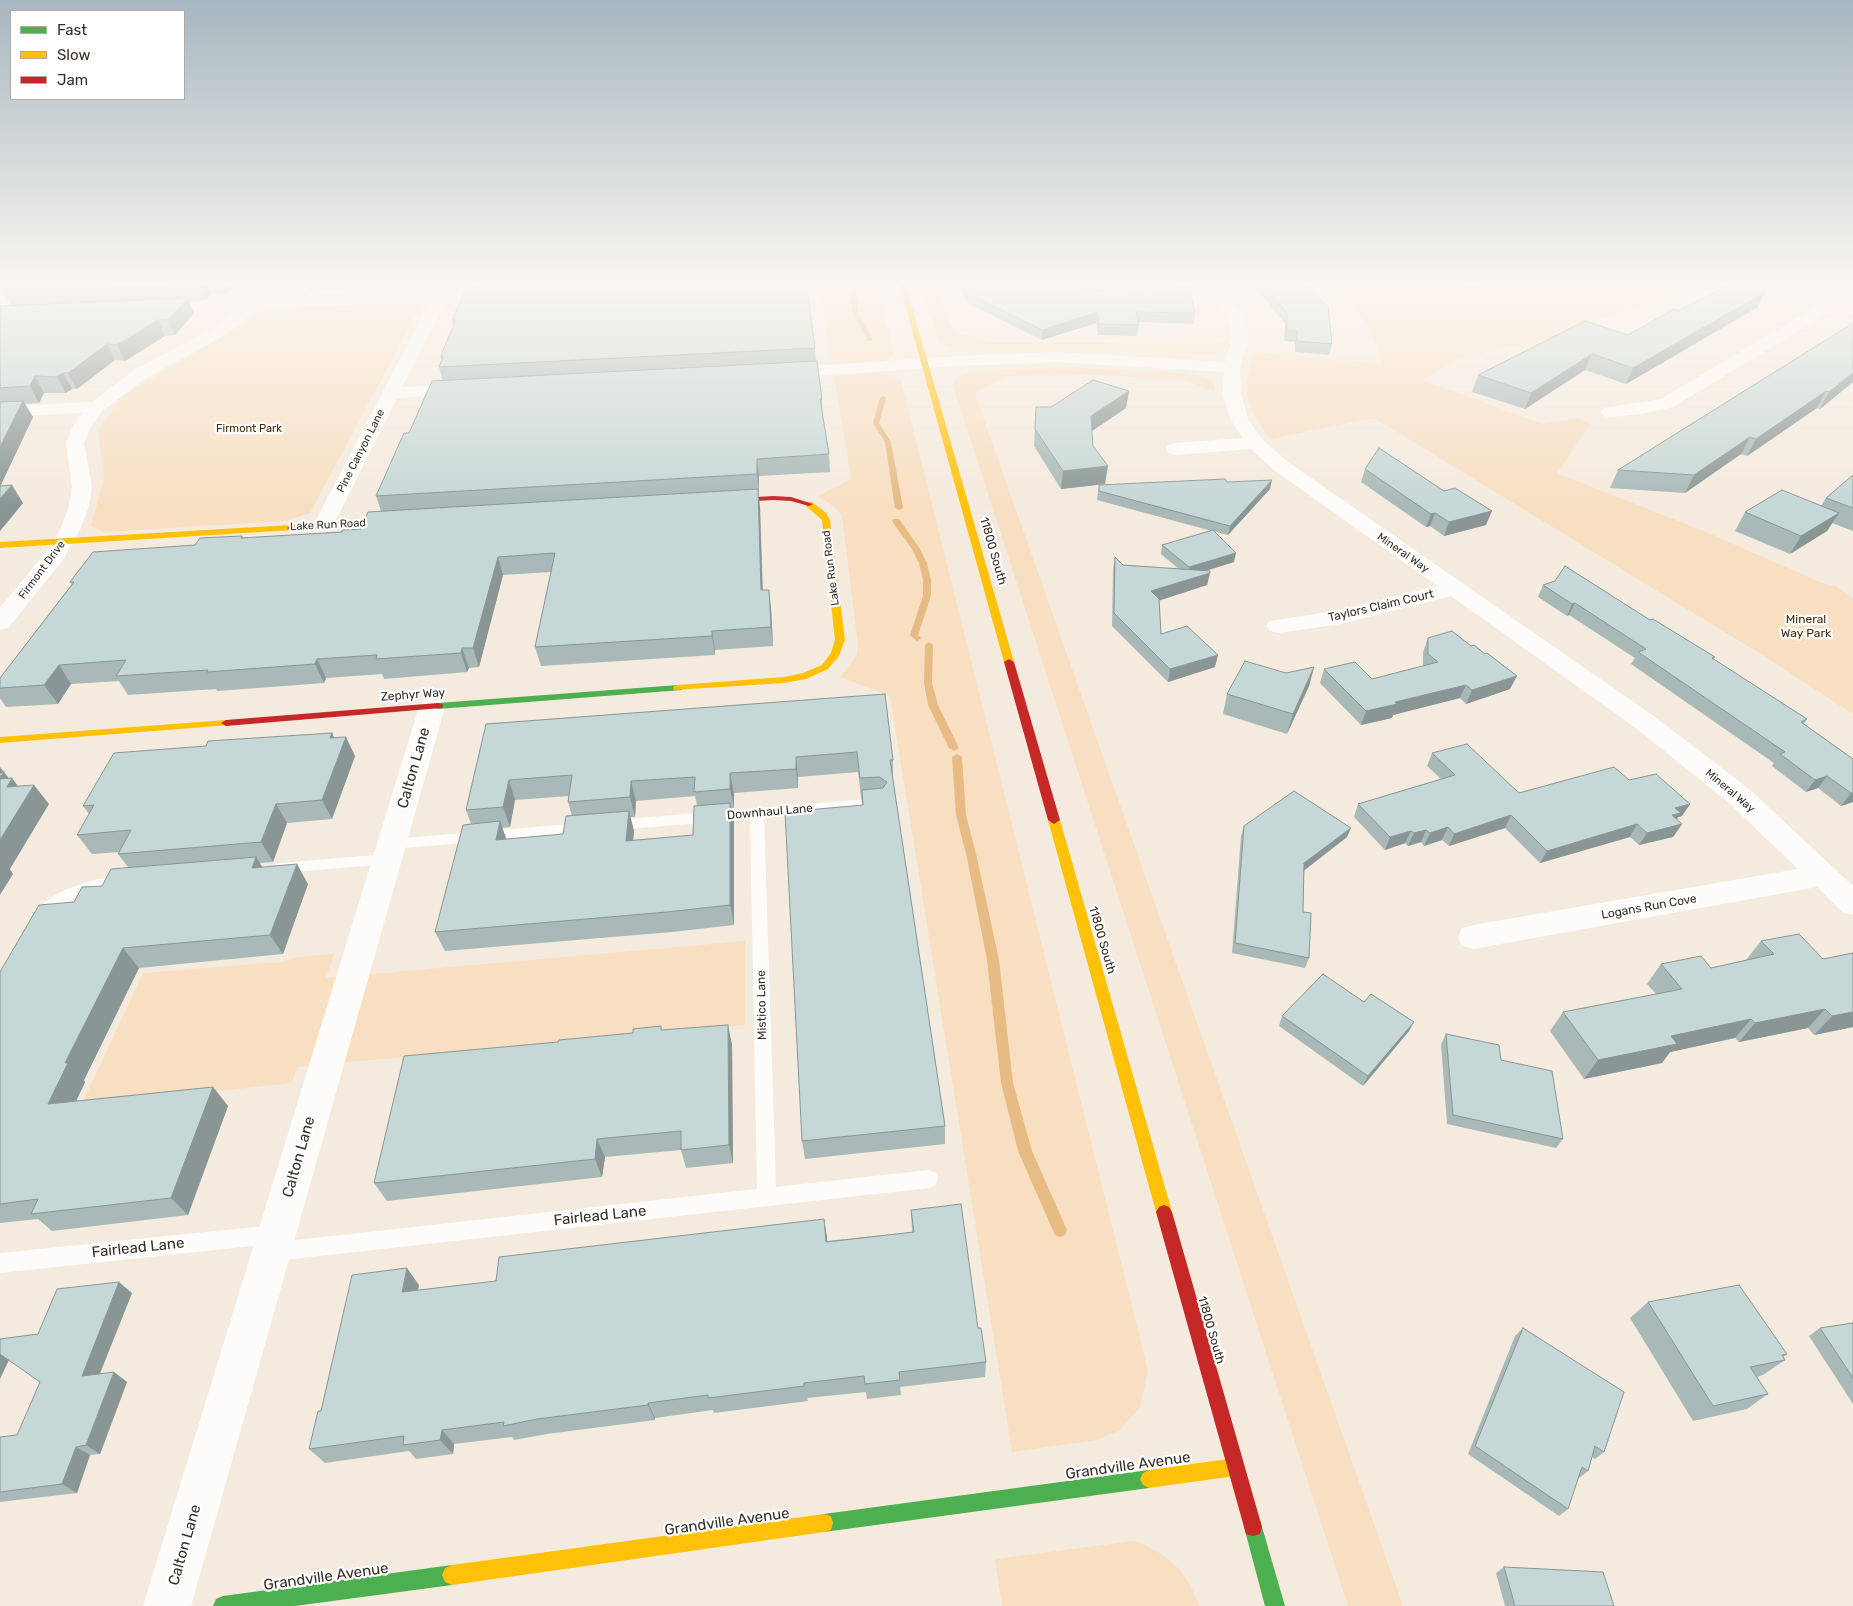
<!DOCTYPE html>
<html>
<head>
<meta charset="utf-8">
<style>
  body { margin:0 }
  #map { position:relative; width:1853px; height:1606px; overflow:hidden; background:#f5eade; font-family:Rubik,sans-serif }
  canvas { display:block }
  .legend { position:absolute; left:10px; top:10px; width:175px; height:90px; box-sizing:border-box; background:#fff; border:1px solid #afaba7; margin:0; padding:6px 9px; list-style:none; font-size:15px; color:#362d22 }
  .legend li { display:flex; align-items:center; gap:10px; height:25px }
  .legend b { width:25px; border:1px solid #afaba7 }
</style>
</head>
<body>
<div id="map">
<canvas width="1853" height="1606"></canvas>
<ul class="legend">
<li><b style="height:6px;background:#4caf50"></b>Fast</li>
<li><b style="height:6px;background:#ffc107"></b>Slow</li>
<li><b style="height:6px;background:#c62828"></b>Jam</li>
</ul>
</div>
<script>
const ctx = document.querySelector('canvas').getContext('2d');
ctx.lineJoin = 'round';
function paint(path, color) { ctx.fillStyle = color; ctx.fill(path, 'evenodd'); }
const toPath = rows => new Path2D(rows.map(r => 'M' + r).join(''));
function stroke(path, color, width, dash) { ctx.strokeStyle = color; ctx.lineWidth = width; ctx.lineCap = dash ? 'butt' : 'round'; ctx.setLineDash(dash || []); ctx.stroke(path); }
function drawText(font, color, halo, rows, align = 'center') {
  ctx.font = font + ' Rubik,sans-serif'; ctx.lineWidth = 4.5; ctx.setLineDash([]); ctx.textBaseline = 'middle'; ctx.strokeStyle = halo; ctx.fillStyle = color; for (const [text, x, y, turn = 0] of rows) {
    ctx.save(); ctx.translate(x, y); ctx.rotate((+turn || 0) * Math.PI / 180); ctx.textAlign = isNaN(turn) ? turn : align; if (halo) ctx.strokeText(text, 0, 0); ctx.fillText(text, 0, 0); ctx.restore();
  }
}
paint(toPath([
  [819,283,877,283,894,354,890,358,878,362,832,365],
  [920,283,936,283,953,332,991,343,1079,342,1178,346,1227,343,1221,352,1208,355,1082,349,958,350,948,347,939,342],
  [1326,283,1381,283,1402,296,1494,283,1713,283,1591,322,1557,337,1526,346,1504,347,1457,360,1422,380,1543,424,1578,418,1591,424,1557,473,1706,532,1822,583,1836,586,1853,599,1853,714,1772,661,1374,418,1270,439,1254,415,1247,395,1247,381,1253,352,1383,364,1373,334,1349,301],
  [398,303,420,304,419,309,310,513,285,521,104,532,91,526,104,478,98,430,123,396,263,312,289,308],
  [1071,367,1187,373,1207,378,1215,385,1215,390,1206,389,1186,380,1094,375,1005,376,975,394,1403,1606,1348,1606,953,386,956,377,972,371],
  [877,373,888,375,901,380,1148,1371,1140,1407,1120,1430,1097,1440,1012,1452,890,696,840,677,857,655,858,645,842,516,834,506,817,496,851,479,834,376],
  [745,941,745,1025,297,1067,292,1083,81,1106,143,973,282,962,298,957,334,954,326,978],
  [1134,1541,1143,1544,1163,1555,1180,1570,1189,1583,1200,1606,1002,1606,995,1559]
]), '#f8dfc2');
paint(toPath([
  [849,283,854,283,857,291,858,313,873,340,872,341,868,341,852,313,851,291,849,283],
  [883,396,886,398,879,423,891,442,903,508,899,510,895,508,885,442,873,423,880,398,883,396],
  [893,519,899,519,920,549,927,563,931,580,931,596,918,635,921,638,917,641,910,635,923,596,923,580,919,563,912,549,892,521,893,519],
  [929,642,933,645,932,683,938,705,959,748,954,751,949,748,928,705,924,683,925,645,929,642],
  [957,754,962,757,966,815,977,858,999,960,1013,1083,1032,1151,1067,1230,1065,1235,1060,1237,1055,1235,1018,1151,1001,1083,987,960,967,858,956,815,952,757,957,754]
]), '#e6bb84');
paint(toPath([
  [879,798,884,800,886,803,884,806,764,817,776,1187,929,1170,936,1173,938,1179,936,1185,929,1188,274,1261,267,1259,264,1252,267,1245,271,1244,0,1273,0,1253,275,1225,282,1227,285,1234,282,1241,278,1242,757,1189,750,819,614,830,609,829,607,825,609,821,614,820,879,798],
  [582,823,587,824,589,828,587,832,582,833,391,849,386,848,384,844,386,840,391,839,582,823],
  [387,854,392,855,394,859,392,863,387,864,281,873,276,872,274,868,276,864,281,863,387,854],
  [120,877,125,878,127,882,125,886,97,890,77,897,39,920,34,918,31,914,34,910,55,895,67,889,97,879,120,877]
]), '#fefcfa');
paint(toPath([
  [265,283,279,283,266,300,499,290,504,291,506,294,504,297,499,298,446,301,402,387,464,384,470,385,473,389,470,393,464,394,397,398,333,526,330,530,323,532,316,530,313,526,430,301,257,309,237,326,221,337,146,378,102,411,91,426,84,443,92,487,89,506,80,530,62,561,8,628,0,630,0,608,45,553,60,530,69,506,72,487,66,443,73,426,83,413,0,417,0,407,92,402,134,370,209,331,238,310,155,314,150,312,147,309,150,306,249,300,265,283],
  [1198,283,1213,283,1230,297,1242,313,1247,325,1248,339,1240,368,1241,394,1248,419,1262,439,1288,462,1655,717,1749,789,1853,886,1853,915,1842,912,1817,887,1473,949,1462,946,1458,937,1462,928,1473,925,1798,869,1729,803,1637,729,1451,596,1341,624,1278,633,1270,631,1266,626,1270,621,1341,610,1437,586,1274,470,1251,449,1175,455,1168,453,1166,449,1168,445,1175,443,1243,438,1230,419,1223,394,1224,372,1057,362,957,366,782,378,776,377,774,373,776,369,782,368,957,356,1057,352,1225,362,1232,339,1231,325,1220,303,1198,283],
  [1740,283,1763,283,1853,304,1853,314,1834,309,1673,407,1641,414,1610,417,1604,416,1601,412,1604,408,1661,399,1819,305,1742,286,1740,283],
  [432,699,441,701,445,707,191,1606,143,1606,419,707,423,701,432,699]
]), '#fefcfa');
paint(toPath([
  [678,685,682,686,683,688,682,690,438,709,433,706,438,703,678,685],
  [1149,1470,1155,1473,1158,1479,1155,1485,1149,1488,824,1532,817,1530,815,1523,817,1516,824,1514,1149,1470],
  [1253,1518,1260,1520,1262,1527,1285,1606,1265,1606,1244,1527,1246,1520,1253,1518],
  [452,1565,459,1568,462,1575,459,1582,452,1585,295,1606,213,1606,216,1599,223,1596,452,1565]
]), '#4caf50');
paint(toPath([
  [899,283,905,283,1014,662,1012,664,1006,664,1004,662,899,283],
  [806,502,812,502,826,513,830,520,845,640,839,656,828,669,806,679,784,683,674,690,673,688,674,686,678,685,784,677,803,673,822,665,831,653,835,640,822,520,806,506,806,502],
  [291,525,295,528,294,530,0,548,0,542,291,525],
  [226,720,231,723,230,725,0,743,0,737,226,720],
  [1054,816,1060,820,1172,1212,1169,1217,1164,1219,1159,1217,1156,1212,1048,820,1054,816],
  [1235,1458,1241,1461,1244,1467,1241,1473,1235,1476,1149,1488,1143,1485,1140,1479,1143,1473,1149,1470,1235,1458],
  [824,1514,831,1516,833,1523,831,1530,824,1532,452,1585,445,1582,442,1575,445,1568,452,1565,824,1514]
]), '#ffc107');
paint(toPath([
  [773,496,791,497,813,504,809,506,791,501,773,500,723,503,719,501,723,499,773,496],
  [400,518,403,519,403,523,291,531,287,528,291,525,400,518],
  [1009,659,1014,662,1060,820,1054,824,1048,820,1004,662,1009,659],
  [438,703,442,704,443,706,442,708,226,726,221,723,226,720,438,703],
  [1164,1205,1169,1207,1172,1212,1262,1527,1260,1534,1253,1536,1246,1534,1244,1527,1156,1212,1159,1207,1164,1205]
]), '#c62828');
paint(toPath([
  [0,283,241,283,234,290,229,291,227,294,211,294,206,300,189,301,194,313,175,335,165,336,125,361,115,360,77,389,72,389,66,393,44,393,39,403,25,404,33,417,0,486,23,503,0,531,0,306,11,306,4,292,5,292,0,287],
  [306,283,805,283,815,348,816,361,822,399,823,416,829,454,830,472,759,476,759,491,758,492,760,507,763,590,771,608,773,646,715,650,715,655,541,666,535,647,551,572,503,575,479,667,469,668,467,672,384,679,382,674,326,678,324,683,217,691,216,689,128,695,119,681,71,684,58,704,6,707,0,698,0,678,72,584,70,582,195,545,242,536,243,538,342,532,361,529,381,511,376,496,409,433,443,381,439,367,442,359,441,357,453,327,452,320,476,286,476,284,309,291],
  [960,283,1184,283,1184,285,1084,291,1195,313,1194,324,1138,322,1139,325,1137,336,1098,335,1096,323,1042,340,969,304,960,288],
  [1248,283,1302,283,1332,344,1329,355,1295,352,1295,342,1284,341,1285,324,1267,301],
  [1758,307,1626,384,1585,370,1525,409,1472,392,1478,375,1628,335,1678,311],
  [1853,323,1853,382,1820,409,1817,408,1747,456,1741,454,1685,493,1610,488,1618,470],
  [1129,391,1126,408,1092,431,1093,446,1105,484,1061,489,1034,446,1036,407,1051,407],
  [1365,469,1486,525,1444,536,1430,526,1426,527,1361,482],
  [1853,475,1853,531,1832,523,1827,531,1790,554,1735,531,1745,512,1821,506,1826,498],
  [1227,482,1270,489,1228,535,1213,531,1234,562,1206,571,1210,573,1207,585,1159,600,1161,634,1215,667,1168,682,1112,626,1113,569,1115,557,1123,565,1179,569,1161,554,1162,545,1212,531,1097,500,1099,485],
  [1543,585,1650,620,1715,657,1713,659,1807,719,1804,724,1853,759,1853,802,1841,806,1818,788,1806,792,1772,766,1774,763,1631,664,1635,658,1569,615,1567,616,1538,597],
  [1428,638,1510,689,1466,704,1460,698,1393,715,1392,718,1361,725,1320,683,1324,669,1372,679,1423,666,1423,652],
  [1314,667,1309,686,1287,734,1223,714,1227,694,1286,673],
  [885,694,893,760,893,780,945,1126,945,1144,805,1159,802,1141,862,805,858,772,798,777,798,788,734,793,734,808,731,809,734,822,734,925,672,932,445,951,435,932,471,824,466,810,486,724],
  [569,796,568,802,572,816,563,834,506,839,502,828,510,827,515,800],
  [695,796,697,805,693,835,633,840,634,831,630,817,635,817,636,801],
  [332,733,334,738,355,756,332,819,287,823,273,862,260,863,262,867,308,884,283,954,139,968,84,1080,85,1082,76,1101,213,1087,228,1106,188,1215,52,1231,38,1219,0,1223,0,972,74,902,102,886,128,867,118,854,120,852,92,854,77,835,89,814,83,806,206,746],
  [1432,753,1519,793,1629,780,1690,804,1682,816,1678,817,1677,820,1682,824,1673,837,1639,845,1630,837,1540,863,1505,828,1449,846,1442,840,1424,846,1421,842,1408,846,1405,843,1385,850,1354,817,1358,804,1441,779,1427,766],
  [1244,826,1347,837,1304,870,1303,912,1309,958,1305,968,1232,953,1241,836],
  [1761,941,1823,959,1853,953,1853,1027,1814,1035,1808,1028,1739,1042,1735,1038,1670,1052,1662,1063,1584,1079,1550,1031,1563,1012,1656,994,1647,984,1661,964,1711,968,1746,960],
  [1282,1016,1409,1031,1363,1086,1279,1026],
  [661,1026,662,1030,732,1044,733,1163,686,1168,681,1150,605,1157,602,1177,387,1201,374,1183,558,1042,633,1033],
  [1446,1034,1501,1060,1563,1139,1556,1148,1447,1124,1441,1044],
  [911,1210,978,1328,986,1362,985,1377,900,1387,901,1395,867,1399,866,1392,807,1398,808,1401,714,1413,713,1410,655,1418,655,1420,547,1434,514,1440,512,1437,454,1444,453,1454,416,1459,409,1451,325,1463,309,1449,321,1411,419,1285,418,1290,496,1281,824,1219,827,1241,912,1232],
  [132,1293,100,1374,114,1372,127,1382,100,1454,90,1455,77,1493,0,1502,0,1437,17,1435,40,1382,0,1339,38,1334],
  [1648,1302,1787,1354,1783,1357,1785,1360,1763,1375,1757,1377,1768,1394,1747,1409,1693,1421,1630,1318],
  [1853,1323,1853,1404,1809,1336,1820,1328],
  [1523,1328,1604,1452,1595,1459,1592,1457,1588,1471,1579,1478,1578,1478,1568,1509,1559,1516,1468,1454,1515,1336],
  [1504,1567,1614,1606,1505,1606,1496,1573]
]), '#a9b9b8');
paint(toPath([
  [201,283,206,283,211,294,206,300,199,285],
  [222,283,226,283,229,291,227,294],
  [231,283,241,283,234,290],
  [1765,292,1758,307,1626,384,1633,368],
  [188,298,194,313,175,335,168,320],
  [1097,312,1096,323,1042,340,1042,330],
  [158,320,165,336,125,361,117,345],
  [107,344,115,360,77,389,68,373],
  [1592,354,1585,370,1525,409,1531,393],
  [63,373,72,389,66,393,57,377],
  [1853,373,1853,382,1820,409,1829,392],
  [35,376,44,393,39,403,30,386],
  [1129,391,1126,408,1089,433,1091,416],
  [1826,391,1817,408,1747,456,1756,439],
  [23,401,33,417,0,487,0,447],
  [1750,437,1741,454,1685,493,1694,475],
  [757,459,759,476,759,491,757,474],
  [1108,466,1105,484,1061,489,1063,471],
  [1272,480,1270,489,1228,535,1230,526],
  [12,485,23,503,0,531,0,499],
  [758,489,760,507,763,609,761,590],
  [1492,511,1486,525,1444,536,1449,522],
  [1435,513,1430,526,1426,527,1431,514],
  [1839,513,1827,531,1790,554,1801,536],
  [1236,553,1234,562,1188,576,1189,567],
  [498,557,503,575,479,667,473,648],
  [1210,573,1207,585,1149,604,1151,591],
  [769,590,771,608,773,646,771,627],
  [1575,603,1569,615,1567,616,1572,604],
  [712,631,715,650,715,655,712,636],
  [462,648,469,668,467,672,461,653],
  [1218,655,1215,667,1168,682,1170,669],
  [317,659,326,678,324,683,315,664],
  [59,665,71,684,58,704,44,685],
  [1314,667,1309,686,1287,734,1293,714],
  [1517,676,1510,689,1466,704,1472,690],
  [1466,685,1460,698,1393,715,1392,718,1361,725,1366,711,1395,702],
  [332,733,340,751,346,737,355,756,332,819,322,800,330,738],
  [796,757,798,777,798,788,796,769],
  [0,767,11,781,12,778,26,797,34,785,49,804,10,869,13,874,0,895],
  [730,773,734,793,734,808,730,789],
  [1827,776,1818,788,1806,792,1815,780],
  [509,780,515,800,510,827,503,807],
  [631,781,636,801,635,817,630,797],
  [1851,793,1853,793,1853,802,1841,806],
  [730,803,734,822,734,925,730,905],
  [276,804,287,823,273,862,261,842],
  [1690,804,1682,816,1678,817,1673,826,1664,828,1675,808],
  [629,811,634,831,631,861,626,841],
  [1511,815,1505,828,1449,846,1454,834],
  [500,821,507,841,496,840],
  [1637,824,1630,837,1540,863,1547,851],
  [1682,824,1673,837,1639,845,1647,833],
  [1448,827,1442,840,1424,846,1430,833],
  [1351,828,1347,837,1301,873,1304,863],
  [1426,830,1421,842,1408,846,1414,833],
  [1411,831,1405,843,1385,850,1390,837],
  [256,857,268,876,252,868],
  [297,864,308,884,283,954,270,935],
  [123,948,139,968,84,1080,85,1082,66,1123,48,1104,65,1063],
  [1825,1009,1808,1028,1739,1042,1755,1023],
  [1853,1012,1853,1027,1814,1035,1832,1016],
  [1751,1019,1735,1038,1670,1052,1662,1063,1584,1079,1598,1060,1671,1036],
  [1414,1022,1409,1031,1363,1086,1368,1076],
  [728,1025,732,1044,733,1163,729,1145],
  [213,1087,228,1106,188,1215,171,1198],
  [597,1139,605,1157,602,1177,595,1159],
  [824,1219,827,1237,828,1259,826,1242],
  [407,1268,419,1285,414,1308,402,1292],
  [119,1282,132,1293,95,1385,82,1376],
  [0,1354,9,1360,0,1379],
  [114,1372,127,1382,100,1454,86,1445],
  [648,1403,655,1418,655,1420,648,1405],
  [442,1430,454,1444,453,1454,440,1440],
  [76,1447,90,1455,77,1493,62,1484]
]), '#8a9696');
const building = toPath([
  [2,283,201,283,199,285,4,292,9,290,2,283],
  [556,283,805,283,805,287,807,287,815,348,439,367,443,357,441,357,443,350,456,320,452,320,467,287,556,283],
  [963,283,1078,283,1076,286,1080,290,1085,291,1189,287,1195,313,1136,312,1139,325,1099,324,1097,312,1042,330,969,294,963,283],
  [1260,283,1302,283,1328,307,1332,344,1297,341,1297,331,1287,330,1287,313,1269,291,1260,283],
  [1733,283,1760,283,1765,292,1633,368,1592,354,1531,393,1478,375,1585,321,1628,335,1674,309,1678,311,1733,283],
  [188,298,168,320,158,320,117,345,107,344,68,373,63,373,57,377,35,376,30,386,0,388,0,306,188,298],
  [1853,323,1853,373,1829,392,1826,391,1756,439,1750,437,1694,475,1618,470,1853,323],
  [817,361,822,399,820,399,829,454,757,459,757,474,376,496,404,433,409,433,432,381,817,361],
  [1093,380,1129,391,1091,416,1093,446,1108,466,1063,471,1035,429,1036,407,1051,407,1093,380],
  [23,401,0,447,0,402,23,401],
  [1379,448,1444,491,1455,488,1492,511,1449,522,1435,513,1431,514,1365,469,1379,448],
  [1853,475,1853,508,1826,498,1853,475],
  [1225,479,1227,482,1272,480,1230,526,1099,491,1099,485,1225,479],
  [12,485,0,499,0,486,12,485],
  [758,489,761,590,769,590,771,627,712,631,712,636,535,647,555,553,498,557,473,648,462,648,461,653,376,659,377,655,317,659,315,664,207,672,208,670,116,676,126,660,59,665,44,685,0,688,0,678,74,582,70,582,93,552,195,545,200,538,242,536,241,538,342,532,342,530,361,529,368,512,758,489],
  [1782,490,1839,513,1801,536,1745,512,1782,490],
  [1213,530,1236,553,1189,567,1162,545,1213,530],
  [1115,557,1123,565,1210,571,1210,573,1151,591,1159,599,1161,634,1187,626,1218,655,1170,669,1114,613,1115,557],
  [1565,566,1650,620,1653,619,1715,657,1712,658,1807,719,1801,722,1853,759,1853,793,1851,793,1827,776,1815,780,1780,754,1785,752,1638,652,1646,649,1575,603,1572,604,1543,585,1555,581,1565,566],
  [1452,631,1471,646,1474,645,1485,654,1487,653,1517,676,1472,690,1466,685,1395,702,1397,704,1366,711,1324,669,1355,662,1372,679,1438,662,1428,654,1428,638,1452,631],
  [1245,661,1286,673,1314,667,1293,714,1227,694,1245,661],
  [885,694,893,760,890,760,945,1126,802,1141,785,812,863,805,862,790,883,788,887,782,879,777,860,778,857,752,796,757,796,769,730,773,730,789,694,792,695,777,631,781,630,797,568,802,572,775,509,780,503,807,466,810,486,724,885,694],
  [332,733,330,738,346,737,322,800,276,804,261,842,118,854,131,830,77,835,94,805,83,806,114,753,206,746,208,741,332,733],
  [1467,744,1519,793,1614,767,1629,780,1656,774,1690,804,1675,808,1681,813,1672,815,1682,824,1647,833,1637,824,1547,851,1511,815,1454,834,1448,827,1430,833,1426,830,1414,833,1411,831,1390,837,1358,804,1455,775,1432,753,1467,744],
  [4,772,0,778,0,773,4,772],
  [12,778,7,787,34,785,0,840,0,779,12,778],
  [1294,791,1351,828,1304,863,1303,912,1311,913,1309,958,1235,943,1244,826,1294,791],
  [730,803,730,905,667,912,435,932,463,825,500,821,496,840,563,834,566,816,629,811,626,841,693,835,694,806,730,803],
  [256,857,252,868,297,864,270,935,123,948,65,1063,68,1063,48,1104,213,1087,171,1198,31,1214,38,1199,0,1204,0,972,39,905,74,902,82,887,102,886,111,869,256,857],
  [1799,934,1823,959,1853,953,1853,1012,1832,1016,1825,1009,1755,1023,1751,1019,1671,1036,1677,1044,1598,1060,1563,1012,1682,989,1661,964,1701,956,1711,968,1774,954,1761,941,1799,934],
  [1323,974,1364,1002,1371,994,1414,1022,1368,1076,1282,1016,1323,974],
  [728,1025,729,1145,681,1150,681,1131,597,1139,595,1159,374,1183,404,1056,558,1042,559,1040,633,1033,633,1029,661,1026,661,1030,728,1025],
  [1446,1034,1499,1045,1501,1060,1552,1071,1563,1139,1453,1115,1446,1034],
  [961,1204,978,1328,981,1328,986,1362,899,1372,900,1380,865,1384,864,1376,804,1383,804,1386,708,1398,708,1395,648,1403,648,1405,537,1419,503,1426,504,1422,442,1430,440,1440,403,1445,404,1436,309,1449,318,1411,321,1411,352,1275,407,1268,402,1292,496,1281,499,1257,824,1219,826,1242,914,1232,911,1210,961,1204],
  [119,1282,82,1376,114,1372,86,1445,76,1447,62,1484,0,1492,0,1437,17,1435,40,1382,0,1354,0,1339,38,1334,57,1289,119,1282],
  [1739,1285,1787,1354,1782,1355,1785,1360,1750,1367,1768,1394,1713,1406,1648,1302,1739,1285],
  [1853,1323,1853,1378,1820,1328,1853,1323],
  [1523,1328,1624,1392,1604,1452,1595,1446,1588,1471,1582,1467,1568,1509,1475,1446,1523,1328],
  [1504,1567,1603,1572,1614,1606,1515,1606,1504,1567]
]);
paint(building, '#c5d7d6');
stroke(building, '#8a9696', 1);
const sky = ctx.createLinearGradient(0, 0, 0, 507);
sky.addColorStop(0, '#a7b7c0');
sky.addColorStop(0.56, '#faf6f0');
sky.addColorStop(1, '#faf6f000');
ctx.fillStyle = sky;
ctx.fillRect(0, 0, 1853, 507);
drawText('11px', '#402808', '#fff', [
  ["Firmont Park",249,429]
]);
drawText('11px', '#362d22', '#fff', [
  ["Pine Canyon Lane",361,451,-63],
  ["Lake Run Road",328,525,-3],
  ["Mineral Way",1403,553,35],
  ["Lake Run Road",831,568,-97],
  ["Firmont Drive",42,570,-53],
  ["Mineral Way",1730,791,40]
]);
drawText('12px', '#362d22', '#fff', [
  ["11800 South",993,551,74],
  ["Taylors Claim Court",1381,606,-13],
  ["Zephyr Way",413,695,-4],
  ["Downhaul Lane",770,812,-5],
  ["Logans Run Cove",1649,907,-10],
  ["11800 South",1102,940,74],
  ["Mistico Lane",762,1005,-91],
  ["11800 South",1211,1330,74]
]);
drawText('12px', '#402808', '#fff', [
  ["Mineral",1806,620],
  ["Way Park",1806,634]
]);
drawText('15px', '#362d22', '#fff', [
  ["Calton Lane",414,768,-74],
  ["Calton Lane",299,1157,-74],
  ["Fairlead Lane",600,1216,-6],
  ["Fairlead Lane",138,1248,-6],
  ["Grandville Avenue",1128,1466,-8],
  ["Grandville Avenue",727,1522,-8],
  ["Calton Lane",185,1545,-74],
  ["Grandville Avenue",326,1577,-8]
]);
</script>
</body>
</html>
